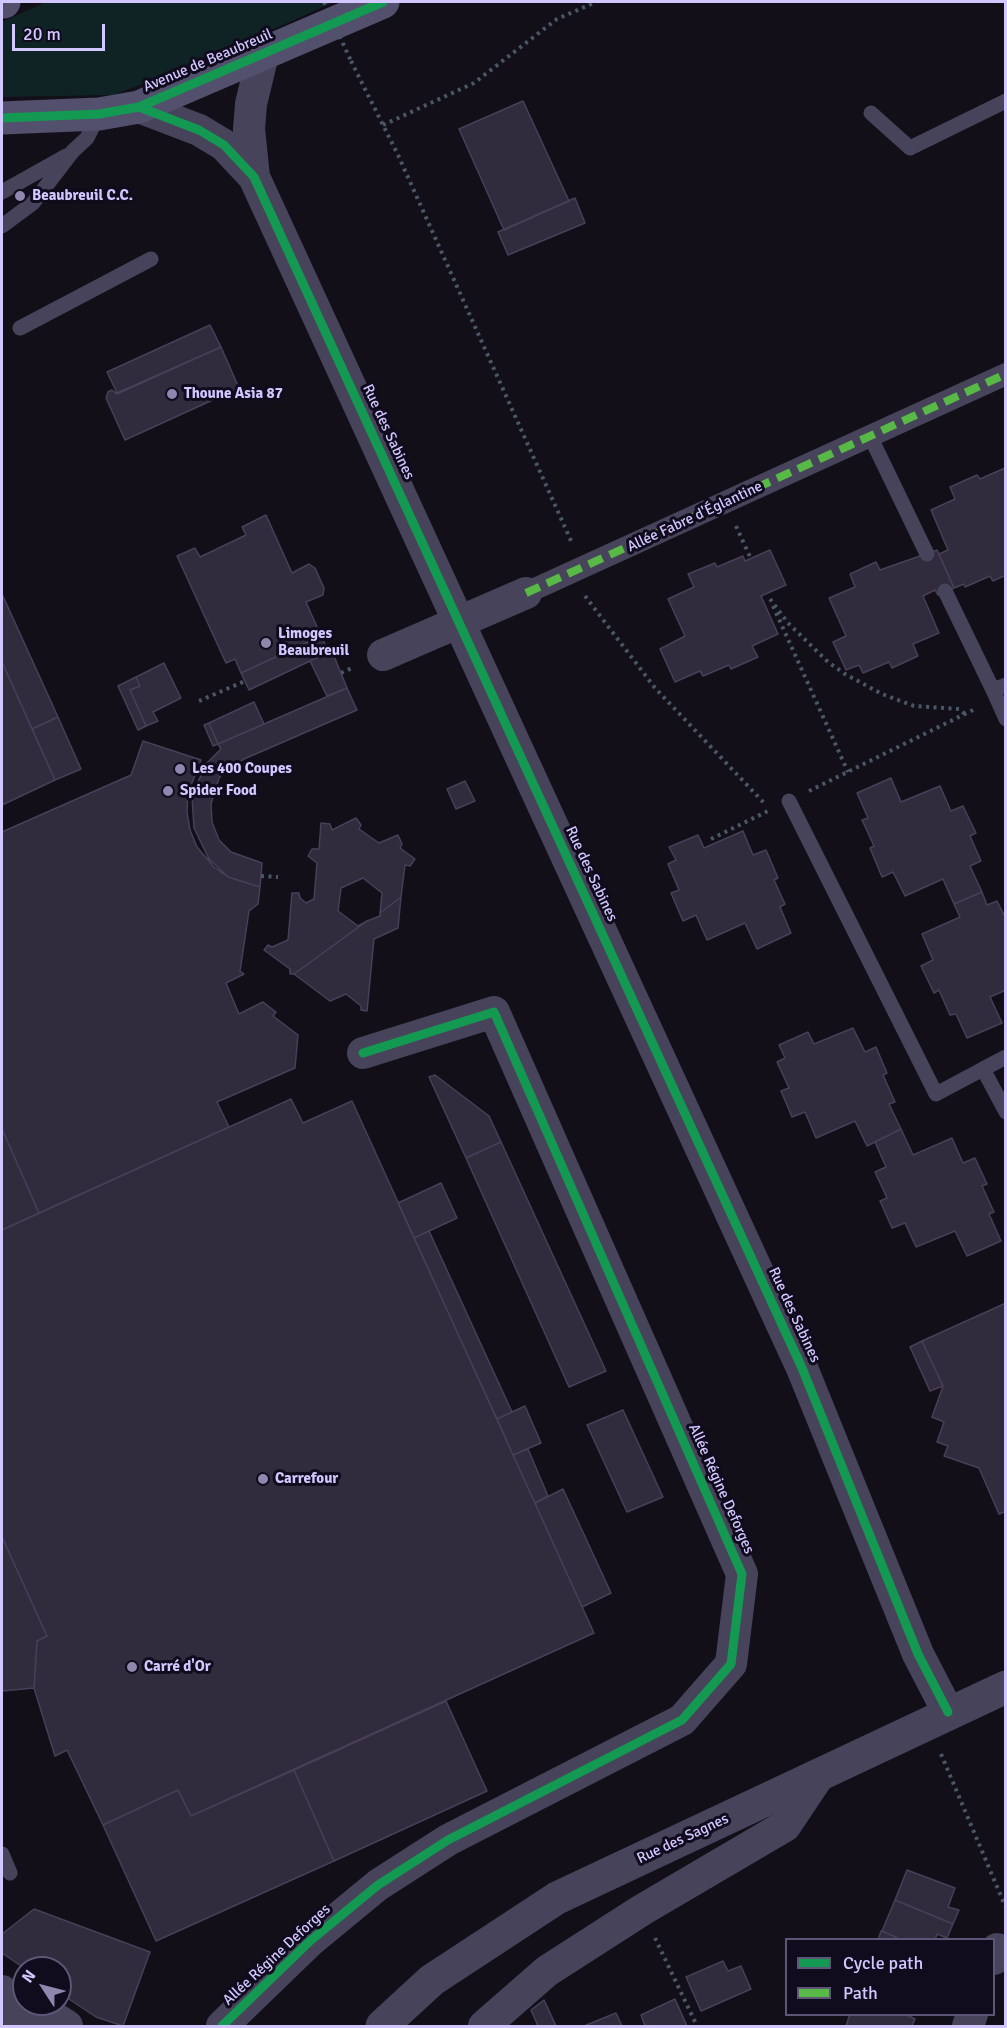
<!DOCTYPE html>
<html>
<head>
<meta charset="utf-8">
<style>
  body { margin:0 }
  #map { position:relative; width:1007px; height:2028px; overflow:hidden; background:#120f19; font-family:Signika,sans-serif }
  canvas { display:block }
  .frame { position:absolute; inset:0; border:3px solid #d3c7ff; pointer-events:none }
  .legend { position:absolute; left:785px; top:1938px; width:210px; height:78px; box-sizing:border-box; background:#100b1d; border:2px solid #5e5677; margin:0; padding:8px 10px; list-style:none; font-size:18px; color:#d3c7ff }
  .legend li { display:flex; align-items:center; gap:12px; height:30px }
  .legend b { width:30px; border:2px solid #5e5677 }
  .north { position:absolute; left:12px; top:1956px; width:60px; height:60px; box-sizing:border-box; background:#100b1d; border:2px solid #5e5677; border-radius:50%; rotate:306deg; font-size:16px; font-weight:700; line-height:24px; text-align:center; color:#d3c7ff }
  .north::after { content:''; display:block; margin:auto; width:21px; height:27px; background:#8f87ae; clip-path:polygon(50% 0,100% 100%,50% 72%,0 100%) }
  .scale { position:absolute; left:12px; top:24px; width:93px; height:27px; box-sizing:border-box; border:3px solid #d3c7ff; border-top:0; padding-left:8px; font-size:18px; line-height:21px; white-space:nowrap; color:#d3c7ff; -webkit-text-stroke:4px #100b1d; paint-order:stroke }
</style>
</head>
<body>
<div id="map">
<canvas width="1007" height="2028"></canvas>
<div class="frame"></div>
<ul class="legend">
<li><b style="height:8px;background:#139951"></b>Cycle path</li>
<li><b style="height:8px;background:#58b947"></b>Path</li>
</ul>
<div class="north">N</div>
<div class="scale">20 m</div>
</div>
<script>
const ctx = document.querySelector('canvas').getContext('2d');
ctx.lineJoin = 'round';
function paint(path, color) { ctx.fillStyle = color; ctx.fill(path, 'evenodd'); }
const toPath = rows => new Path2D(rows.map(r => 'M' + r).join(''));
function stroke(path, color, width, dash) { ctx.strokeStyle = color; ctx.lineWidth = width; ctx.lineCap = dash ? 'butt' : 'round'; ctx.setLineDash(dash || []); ctx.stroke(path); }
function drawText(font, color, halo, rows, align = 'center') {
  ctx.font = font + ' Signika,sans-serif'; ctx.lineWidth = 6; ctx.setLineDash([]); ctx.textBaseline = 'middle'; ctx.strokeStyle = halo; ctx.fillStyle = color; for (const [text, x, y, turn = 0] of rows) {
    ctx.save(); ctx.translate(x, y); ctx.rotate((+turn || 0) * Math.PI / 180); ctx.textAlign = isNaN(turn) ? turn : align; if (halo) ctx.strokeText(text, 0, 0); ctx.fillText(text, 0, 0); ctx.restore();
  }
}
paint(toPath([
  [46,2,334,2,196,64,113,95,2,97,2,22]
]), '#0f2325');
const building = toPath([
  [523,101,569,201,504,230,459,129,523,101],
  [575,198,585,223,508,255,498,232,575,198],
  [210,325,221,347,117,393,107,372,210,325],
  [221,347,239,388,125,440,106,398,108,392,112,390,117,394,221,347],
  [1005,468,1006,575,993,581,990,576,965,587,964,584,954,588,939,554,948,550,931,510,955,499,950,487,977,475,980,479,1005,468],
  [266,515,292,573,309,564,315,568,324,588,323,595,306,602,321,636,241,673,235,659,226,663,177,556,195,548,200,557,246,535,242,527,266,515],
  [770,550,786,585,761,596,778,634,752,646,758,657,731,669,729,665,703,676,700,671,675,682,660,649,685,636,668,599,694,587,688,574,715,563,717,567,743,556,745,561,770,550],
  [937,550,954,588,938,595,935,590,923,596,939,633,913,644,918,656,892,668,889,662,863,673,859,665,846,670,833,642,846,636,829,598,855,587,850,574,876,562,880,570,937,550],
  [2,594,58,717,32,729,2,662,2,594],
  [321,636,329,652,249,690,241,673,321,636],
  [332,651,347,688,327,696,310,661,332,651],
  [2,662,55,780,2,805,2,662],
  [164,663,181,698,153,712,158,721,146,726,130,690,140,686,136,677,164,663],
  [136,677,140,686,130,690,146,726,138,730,118,686,136,677],
  [347,688,357,710,244,759,226,769,219,778,211,804,212,822,219,840,231,852,262,863,260,887,228,877,209,859,194,828,192,797,196,786,207,763,221,749,218,744,347,688],
  [254,702,264,724,218,744,209,723,254,702],
  [58,717,81,769,55,780,32,729,58,717],
  [209,723,218,744,213,746,204,725,209,723],
  [143,741,201,760,188,793,187,812,190,830,197,847,214,867,228,877,260,887,258,904,249,911,240,971,244,974,226,983,239,1014,263,1002,276,1012,273,1016,298,1035,295,1068,217,1102,229,1127,39,1213,2,1129,2,832,131,775,143,741],
  [891,778,901,802,940,786,951,811,963,806,976,833,970,836,981,861,970,866,982,892,954,904,943,879,905,896,893,872,882,877,870,848,874,846,862,820,868,818,857,793,891,778],
  [465,781,475,801,456,809,447,789,465,781],
  [356,818,361,825,359,829,379,843,398,835,402,844,400,848,415,859,410,866,405,865,401,897,380,913,382,893,363,878,341,888,338,911,358,926,367,921,294,974,290,974,290,969,264,950,268,945,272,947,288,940,292,893,299,893,300,898,306,903,314,899,317,863,308,856,312,849,319,849,321,823,330,824,332,830,356,818],
  [743,831,753,855,766,850,778,878,774,880,785,904,780,907,791,933,757,949,745,923,707,940,696,915,683,921,671,893,679,890,668,864,676,860,669,847,698,835,704,848,743,831],
  [982,892,987,905,997,901,1006,919,1006,990,990,997,1002,1023,967,1038,956,1014,950,1015,939,990,934,993,921,966,933,960,922,934,960,917,954,904,982,892],
  [401,897,398,928,374,939,367,1011,361,1010,361,1006,346,994,330,1001,294,974,367,921,380,916,380,913,401,897],
  [853,1028,865,1052,876,1047,887,1073,883,1075,895,1102,889,1104,901,1129,867,1146,855,1121,816,1138,805,1112,792,1117,781,1091,789,1088,777,1062,785,1058,779,1045,808,1032,814,1044,853,1028],
  [435,1075,489,1116,501,1142,466,1158,429,1077,435,1075],
  [291,1099,303,1123,352,1101,594,1633,191,1816,178,1790,103,1825,67,1750,55,1756,34,1688,37,1641,47,1636,2,1537,2,1230,291,1099],
  [2,1129,39,1213,2,1230,2,1129],
  [901,1129,913,1155,952,1138,963,1163,975,1158,987,1184,982,1186,994,1212,989,1214,1001,1241,967,1256,955,1231,916,1247,905,1223,892,1228,880,1201,887,1198,875,1172,886,1167,875,1142,901,1129],
  [501,1142,606,1371,569,1387,466,1158,501,1142],
  [441,1183,457,1218,414,1238,398,1203,441,1183],
  [429,1231,512,1412,497,1419,414,1238,429,1231],
  [1006,1303,1006,1511,999,1514,979,1468,944,1456,948,1446,937,1442,944,1422,932,1417,943,1386,922,1341,1006,1303],
  [922,1341,943,1386,930,1391,910,1347,922,1341],
  [525,1406,541,1443,513,1455,497,1419,525,1406],
  [623,1410,663,1497,627,1512,587,1425,623,1410],
  [528,1449,548,1496,535,1503,513,1455,528,1449],
  [563,1489,611,1593,582,1607,535,1503,563,1489],
  [2,1537,47,1636,37,1641,34,1688,2,1691,2,1537],
  [446,1701,487,1791,334,1861,294,1770,446,1701],
  [294,1770,334,1861,156,1941,103,1825,178,1790,191,1816,294,1770],
  [907,1870,955,1888,948,1907,959,1910,953,1924,895,1900,907,1870],
  [895,1900,953,1924,947,1938,937,1934,935,1940,902,1940,882,1931,895,1900],
  [34,1909,150,1952,123,2026,96,2017,60,1993,60,1968,24,1968,2,1953,2,1934,34,1909],
  [881,1931,882,1931,902,1940,878,1940,881,1931],
  [723,1961,728,1971,741,1966,751,1989,701,2011,686,1977,723,1961],
  [675,1999,687,2026,645,2026,641,2015,675,1999],
  [544,2000,556,2026,538,2026,531,2010,544,2000],
  [616,2013,622,2026,584,2026,616,2013],
  [850,2014,905,2014,915,2019,912,2026,846,2026,850,2014]
]);
paint(building, '#302b3d');
stroke(building, '#474058', 1.5);
stroke(toPath([
  [351,61,398,155,572,543],
  [383,125,474,83,557,19,596,2],
  [736,526,751,559],
  [585,596,655,688,766,805],
  [770,599,788,623,828,662,845,674,882,694,914,706,959,709,965,714],
  [773,606,848,772],
  [341,673,354,667],
  [199,701,245,681],
  [809,791,977,708],
  [711,839,770,810],
  [261,876,278,877],
  [941,1754,1006,1908],
  [655,1938,697,2026]
]), '#4a5766', 4, [3, 4.5]);
stroke(toPath([
  [871,113,910,148,1006,101],
  [2,192,66,156],
  [2,226,33,203,73,151,87,138,99,114],
  [20,328,151,259],
  [870,436,927,554],
  [945,591,993,690],
  [1006,685,993,690,1006,719],
  [789,801,936,1094,983,1069],
  [1006,1057,983,1069,1006,1112],
  [2,1854,10,1873]
]), '#47435a', 15);
stroke(toPath([
  [526,593,1006,374]
]), '#47435a', 22);
stroke(toPath([
  [139,107,199,130,224,145,254,177,802,1368,918,1654,948,1712],
  [254,177,249,129,251,104,263,54],
  [994,1959,997,1949,1006,1951],
  [2,1991,23,2026],
  [33,2004,67,2026],
  [222,2026,310,1941,378,1885,448,1840,682,1720,731,1664,742,1574,494,1012,363,1053],
  [484,2026,547,1971,642,1910,785,1826,817,1778],
  [968,2026,972,2014]
]), '#47435a', 32);
stroke(toPath([
  [382,2026,432,1980,557,1898,1006,1687]
]), '#47435a', 33);
stroke(toPath([
  [2,2,4,2],
  [2,118,99,114,139,107,383,2]
]), '#53506e', 33);
stroke(toPath([
  [324,2,351,61]
]), '#4a5766', 4, [3, 4.5]);
stroke(toPath([
  [383,655,526,593]
]), '#47435a', 32);
stroke(toPath([
  [526,593,1006,374]
]), '#58b947', 8, [15, 8]);
stroke(toPath([
  [139,107,199,130,224,145,254,177,802,1368,918,1654,948,1712],
  [2,118,99,114,139,107,383,2],
  [222,2026,310,1941,378,1885,448,1840,682,1720,731,1664,742,1574,494,1012,363,1053]
]), '#139951', 9);
for (const [x, y, r, color] of [
  [20,196,6,"#8f87ae"],
  [172,394,6,"#8f87ae"],
  [266,643,6,"#8f87ae"],
  [180,769,6,"#8f87ae"],
  [168,791,6,"#8f87ae"],
  [263,1479,6,"#8f87ae"],
  [132,1667,6,"#8f87ae"]
]) { const dot = new Path2D(); dot.arc(x, y, r, 0, 2 * Math.PI); ctx.fillStyle = color; ctx.fill(dot); stroke(dot, '#100b1d', 2); }
drawText('15px', '#d3c7ff', '#100b1d', [
  ["Avenue de Beaubreuil",208,61,-23],
  ["Rue des Sabines",388,432,65],
  ["Allée Fabre d'Églantine",695,517,-25],
  ["Rue des Sabines",591,874,65],
  ["Rue des Sabines",794,1315,65],
  ["Allée Régine Deforges",721,1489,66],
  ["Rue des Sagnes",683,1839,-25],
  ["Allée Régine Deforges",277,1955,-43]
]);
drawText('bold 15px', '#d3c7ff', '#100b1d', [
  ["Beaubreuil C.C.",32,196],
  ["Thoune Asia 87",184,394],
  ["Limoges",278,634],
  ["Beaubreuil",278,651],
  ["Les 400 Coupes",192,769],
  ["Spider Food",180,791],
  ["Carrefour",275,1479],
  ["Carré d'Or",144,1667]
], 'left');
</script>
</body>
</html>
